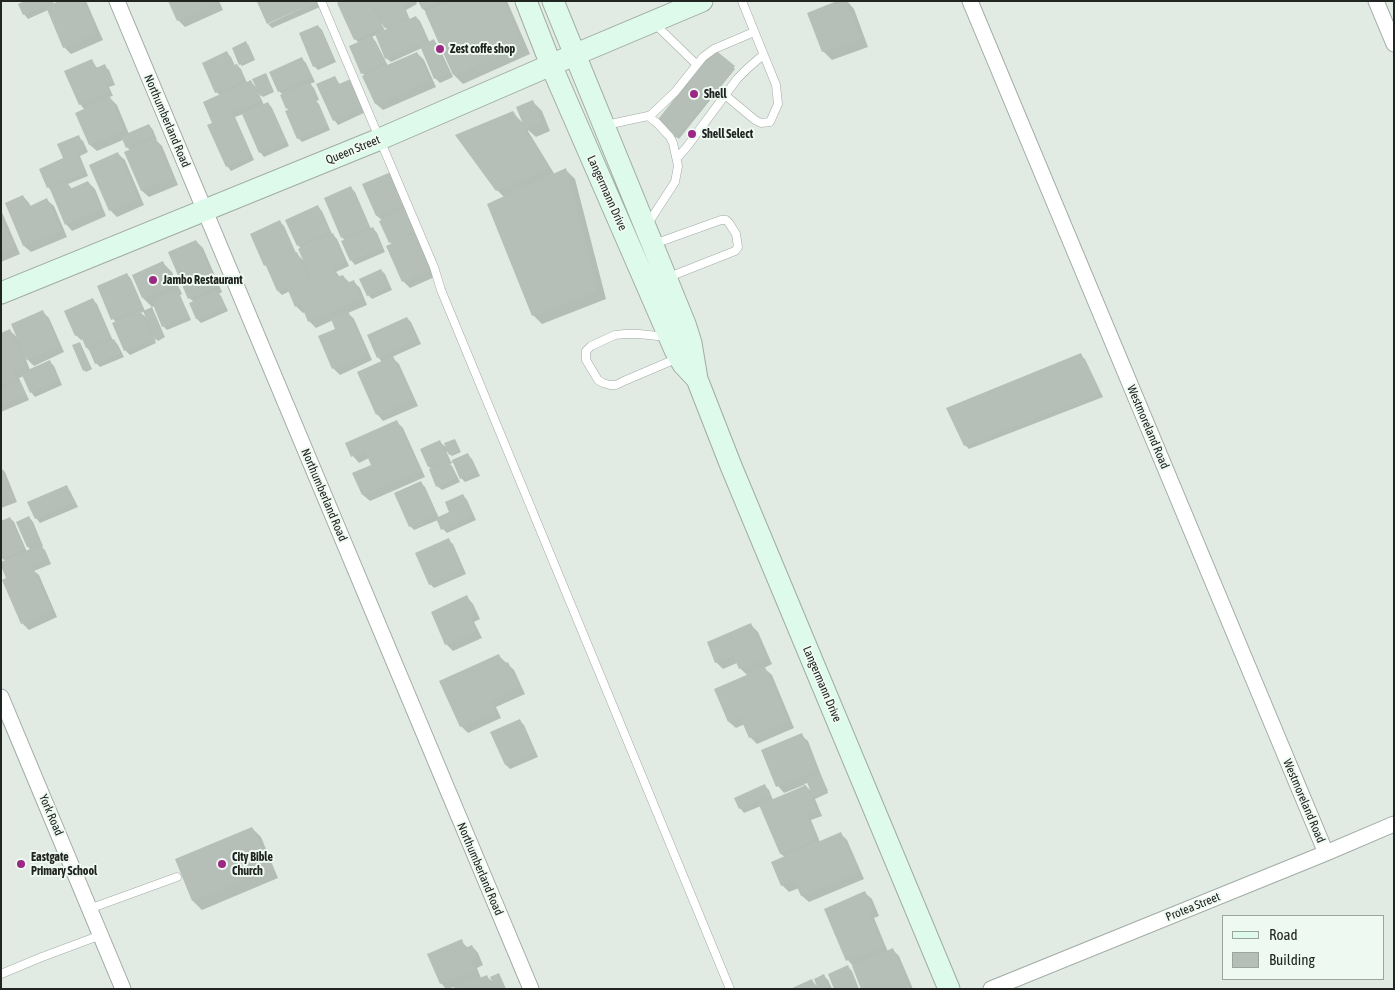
<!DOCTYPE html>
<html>
<head>
<meta charset="utf-8">
<style>
  body { margin:0 }
  #map { position:relative; width:1395px; height:990px; overflow:hidden; background:#e1ebe4; font-family:"Asap Condensed",sans-serif }
  canvas { display:block }
  .frame { position:absolute; inset:0; border:2px solid #212522; pointer-events:none }
  .legend { position:absolute; left:1222px; top:915px; width:162px; height:65px; box-sizing:border-box; background:#eef9f2; border:1px solid #9ca49f; margin:0; padding:6px 9px; list-style:none; font-size:15px; color:#212522 }
  .legend li { display:flex; align-items:center; gap:10px; height:25px }
  .legend b { width:25px; border:1px solid #9ca49f }
</style>
</head>
<body>
<div id="map">
<canvas width="1395" height="990"></canvas>
<div class="frame"></div>
<ul class="legend">
<li><b style="height:6px;background:#defaea"></b>Road</li>
<li><b style="height:14px;background:#b5bfb8"></b>Building</li>
</ul>
</div>
<script>
const ctx = document.querySelector('canvas').getContext('2d');
ctx.lineJoin = 'round';
function paint(path, color) { ctx.fillStyle = color; ctx.fill(path, 'evenodd'); }
const toPath = rows => new Path2D(rows.map(r => 'M' + r).join(''));
function stroke(path, color, width, dash) { ctx.strokeStyle = color; ctx.lineWidth = width; ctx.lineCap = dash ? 'butt' : 'round'; ctx.setLineDash(dash || []); ctx.stroke(path); }
function drawText(font, color, halo, rows, align = 'center') {
  ctx.font = font + ' "Asap Condensed",sans-serif'; ctx.lineWidth = 4; ctx.setLineDash([]); ctx.textBaseline = 'middle'; ctx.strokeStyle = halo; ctx.fillStyle = color; for (const [text, x, y, turn = 0] of rows) {
    ctx.save(); ctx.translate(x, y); ctx.rotate((+turn || 0) * Math.PI / 180); ctx.textAlign = isNaN(turn) ? turn : align; if (halo) ctx.strokeText(text, 0, 0); ctx.fillText(text, 0, 0); ctx.restore();
  }
}
paint(toPath([
  [53,1,54,5,62,1,86,1,103,40,71,54,64,47,48,10,28,19,24,14],
  [170,1,219,1,223,10,185,27,178,20],
  [317,1,320,7,272,28,268,24],
  [339,1,416,1,417,4,406,10,410,20,416,17,420,21,430,43,434,41,438,45,453,77,440,83,435,78,422,48,391,62,386,58,376,35,372,37,376,42,388,66,417,53,424,60,436,87,383,110,376,104,364,77,366,76,362,73,359,43,355,39],
  [381,23,388,30,385,31],
  [420,1,507,1,530,54,463,84,454,75,427,13,423,9],
  [841,1,847,1,854,9,868,47,832,60,823,51],
  [318,26,322,30,336,62,318,70,314,66],
  [248,44,255,60,242,66,240,64],
  [714,51,735,69,679,139,657,121],
  [227,53,231,57,235,66,237,65,241,69,247,83,251,82,258,89,266,74,267,76,274,92,263,97,258,92,264,105,268,103,272,108,289,146,264,157,260,152,243,114,235,117,254,160,231,171,227,166,214,123,220,95,216,92],
  [302,59,306,63,315,82,310,84,314,88,319,100,316,101,319,104,330,130,302,142,298,138,289,111,287,108,283,95,279,91],
  [92,61,98,69,104,66,109,70,115,85,109,87,113,96,109,97,117,105,129,134,149,125,153,130,157,140,156,140,162,146,178,185,149,197,142,191,125,152,130,150,127,147,123,140,97,151,90,145,77,113,85,110,80,104],
  [335,77,340,85,368,111,338,125,334,120],
  [533,102,542,111,550,131,536,137,528,130,528,131,555,175,566,170,575,179,606,299,542,324,533,315,505,198,497,190,513,113,525,125],
  [78,137,83,141,88,152,80,156,88,176,68,184,72,189,88,182,95,189,106,216,72,231,66,224,51,191,48,187],
  [118,154,125,160,144,205,117,217,110,210],
  [395,178,408,208,404,210,409,215,439,275,410,288,403,281,393,245,390,242,383,221,377,216,364,185],
  [351,188,355,192,371,229,373,228,377,233,385,252,355,265,351,260,345,241,342,237],
  [23,196,29,203,31,207,47,200,54,206,67,237,31,252,24,246,6,204],
  [318,207,322,211,332,234,337,239,349,266,336,272,340,277,343,276,350,283,353,281,360,288,367,305,348,313,354,319,372,360,340,375,333,368,337,330,333,320,316,328,309,321,305,312,303,313,296,306,290,291,282,295,278,291,268,267,265,265,280,222,284,226,296,253,305,262,301,249,298,245],
  [1,210,20,254,1,262],
  [196,241,203,248,222,292,219,294,221,296,228,311,201,323,197,319,191,304,194,302,189,298],
  [163,263,172,272,182,294,180,295,191,320,167,330,163,326,155,306,152,307,143,298,134,275],
  [381,270,385,274,392,290,372,299,368,295],
  [127,274,131,279,145,311,152,308,153,310,165,337,158,341,153,335,156,343,130,355,125,350,116,322,113,319],
  [144,311,148,319,141,313],
  [93,300,97,304,113,341,114,340,118,345,124,357,100,367,96,363,91,352,87,348,83,339,81,340,76,335],
  [43,312,49,318,64,352,34,366,25,357,30,370,50,362,54,366,62,385,35,397,31,392,24,376,19,378,29,400,1,412,1,334,9,330,19,339],
  [407,318,411,322,421,344,392,357,399,364,418,406,383,421,377,414,382,362,378,357],
  [80,343,92,369,86,372,84,370],
  [1080,355,1085,359,1103,397,969,449,965,445],
  [397,422,403,428,425,477,370,501,363,495,354,474,373,466,369,458,359,463,353,456],
  [440,442,448,449,456,442,461,452,452,456,446,451,451,462,468,455,472,459,480,476,465,482,461,478,454,462,450,464,452,466,460,482,442,490,437,486,432,469,429,467],
  [1,468,5,472,17,502,1,508],
  [420,482,425,487,439,518,451,513,463,495,467,500,476,520,447,533,443,529,438,520,414,530,410,526],
  [66,486,70,491,78,507,40,523,36,518],
  [29,517,33,522,43,546,42,547,45,550,51,564,34,571,39,575,57,617,29,630,22,623,9,578,5,561,2,558,10,518,14,522,27,552,31,550,28,547,17,522],
  [448,540,453,544,466,574,434,588,430,584],
  [467,597,473,604,480,619,474,622,482,638,453,651,446,644],
  [751,625,758,632,772,664,764,668,772,675,794,728,757,744,750,737,745,724,736,728,729,722,748,676,740,668,737,663,723,669,716,662],
  [499,656,514,670,525,694,496,707,501,718,468,733,461,726],
  [519,720,524,725,538,757,510,769,506,765,492,733],
  [801,735,808,741,828,793,815,799,822,816,811,820,820,842,841,834,847,840,864,879,809,902,802,896,799,888,789,892,782,885,785,857,781,854,761,806,744,813,740,808,765,786,769,790,773,800,804,787,804,785,784,793,778,786],
  [808,783,813,793,804,784],
  [252,828,261,837,278,878,202,910,193,901,176,860],
  [865,893,872,899,879,916,874,918,888,952,893,950,899,956,913,989,863,989,853,966,848,960,826,909],
  [461,941,468,948,472,946,478,953,483,965,477,968,481,978,486,976,494,983,499,974,506,989,455,989,454,987,446,989,441,983],
  [848,967,852,971,859,989,836,989],
  [824,976,828,980,832,989,793,989,812,981,818,987]
]), '#0003');
paint(toPath([
  [25,1,55,1,23,15,18,4],
  [59,1,83,1,97,33,63,48,46,7],
  [168,1,216,1,217,3,177,21],
  [260,1,318,1,267,24,257,2],
  [340,1,370,1,382,27,354,40,337,3],
  [373,1,411,1,402,5,408,17,384,28],
  [418,1,440,1,422,9],
  [450,1,503,1,522,45,453,75,425,12],
  [837,1,846,1,860,38,822,52,807,13],
  [416,16,427,40,385,59,375,34],
  [318,25,333,58,313,67,299,33],
  [372,36,385,63,361,74,349,46],
  [434,39,449,73,434,79,420,46],
  [246,41,254,58,239,65,232,48],
  [714,49,735,66,676,138,656,122],
  [227,51,234,65,237,64,244,80,215,93,202,63],
  [417,52,430,80,375,104,362,76],
  [302,57,311,77,278,92,269,72],
  [92,59,96,68,105,64,112,80,105,83,109,91,79,105,64,71],
  [266,73,273,90,260,96,252,79],
  [335,76,339,84,353,78,365,107,333,121,316,84],
  [251,80,260,100,218,119,232,114,251,156,226,167,207,125,212,123,203,102],
  [310,82,316,96,286,109,280,95],
  [110,97,124,130,89,145,75,113],
  [315,98,327,125,297,139,285,111],
  [533,100,542,122,525,129,516,107],
  [268,102,286,141,259,153,242,114],
  [513,111,549,168,496,191,455,135],
  [149,124,154,135,126,148,121,136],
  [79,135,84,148,76,152,85,171,47,188,39,169,63,158,57,144],
  [155,138,172,178,141,191,124,152],
  [118,152,138,198,109,211,89,165],
  [566,168,598,290,532,316,487,204],
  [391,172,405,204,376,216,362,184],
  [88,181,101,209,65,225,50,189,67,182,70,189],
  [351,186,368,226,341,238,324,198],
  [23,195,28,207,47,198,61,230,23,246,5,203],
  [318,205,330,231,297,246,285,220],
  [405,209,415,231,389,243,379,221],
  [1,217,14,247,1,253],
  [280,220,294,252,264,266,250,234],
  [373,227,382,247,350,261,341,241],
  [418,232,433,268,402,282,386,246],
  [333,233,345,262,333,267,337,277,343,275,347,283,354,280,361,298,308,322,301,304,295,307,287,288,311,278,298,249],
  [196,240,217,286,188,299,168,252],
  [297,252,308,277,277,291,266,266],
  [163,261,174,285,142,298,132,275],
  [381,269,389,286,367,296,359,279],
  [127,273,142,307,111,320,97,286],
  [177,291,188,316,162,327,152,302],
  [217,291,225,307,196,319,189,303],
  [93,298,110,338,86,348,80,334,75,336,64,311],
  [152,307,164,336,155,340,143,311],
  [43,310,58,346,26,360,11,324],
  [140,310,153,339,124,351,112,323],
  [348,311,367,354,332,369,318,336,335,329,331,319],
  [407,317,417,340,377,358,367,335],
  [10,329,26,366,13,372,16,380,1,386,1,333],
  [114,339,120,353,95,364,89,350],
  [80,342,91,368,83,371,72,345],
  [1081,353,1100,393,964,446,946,408],
  [393,356,412,399,376,415,357,372],
  [50,360,58,380,30,393,21,373],
  [20,381,26,395,1,406,1,389],
  [397,420,419,470,362,495,352,473,371,465,365,451,351,457,345,443],
  [455,439,460,450,449,455,444,443],
  [440,440,448,458,428,467,420,449],
  [468,453,476,471,460,479,452,460],
  [448,460,456,478,436,487,429,469],
  [1,467,13,497,1,502],
  [421,481,436,515,409,527,394,493],
  [67,485,74,502,35,519,27,502],
  [463,494,472,516,441,530,436,518,449,512,445,502],
  [29,516,40,542,27,547,16,522],
  [10,517,24,549,1,559,1,521],
  [449,538,462,570,429,585,415,553],
  [41,544,47,559,21,571,32,567,51,610,21,624,2,580,6,578,1,566,1,562],
  [467,595,475,613,469,615,476,631,445,645,431,612],
  [751,623,766,658,739,669,733,655,715,663,707,642],
  [499,654,503,664,508,662,519,687,490,700,496,711,460,727,439,681],
  [765,667,788,721,749,738,740,717,728,722,714,689],
  [520,719,534,752,505,765,490,732],
  [802,733,817,770,776,787,761,750],
  [820,773,828,791,813,797,806,780],
  [765,784,770,796,739,809,734,798],
  [806,785,816,809,805,814,816,839,780,854,759,805],
  [252,827,270,868,192,901,175,859],
  [841,832,858,872,801,896,794,880,781,886,771,862],
  [865,891,873,909,868,911,883,946,846,961,824,909],
  [462,939,465,948,472,945,477,958,471,961,474,970,440,984,427,954],
  [893,948,910,989,861,989,852,966],
  [848,965,858,989,834,989,828,974],
  [499,973,505,987,502,989,495,989,490,977],
  [824,974,830,989,818,989,814,979],
  [487,975,493,989,453,989],
  [812,979,816,989,790,989]
]), '#b5bfb8');
const lane = toPath([
  [321,1,434,267,441,290,730,989],
  [655,24,696,64],
  [725,95,755,120,761,123,770,122,778,104,776,85,742,1],
  [606,125,648,116,652,114,675,92,703,57,714,49,754,32],
  [677,158,686,148,737,79,748,68,763,55],
  [647,225,675,182,678,166,673,143,670,137,657,123,648,116],
  [654,244,721,220,726,220,729,223,736,234,738,247,735,251,669,277],
  [667,337,639,334,625,334,615,335,591,346,586,351,586,360,598,380,603,383,610,385,616,385,624,381,678,358],
  [89,909,177,877],
  [1,974,42,957,101,935]
]);
const street = toPath([
  [117,1,531,989],
  [970,1,1326,853],
  [1376,1,1394,44],
  [1,697,123,989],
  [991,989,1326,853,1394,824]
]);
const secondary = toPath([
  [526,1,551,65,675,350,683,364,697,379],
  [553,1,685,324,691,343,697,379,731,466,949,989],
  [1,293,380,139,574,55,702,1]
]);
stroke(lane, '#a1aba5', 9);
stroke(street, '#a1aba5', 17);
stroke(secondary, '#a1aba5', 23);
stroke(lane, '#fff', 8);
stroke(street, '#fff', 15);
stroke(secondary, '#defaea', 21);
for (const [x, y, r, color] of [
  [440,49,5,"#9b2884"],
  [694,94,5,"#9b2884"],
  [692,134,5,"#9b2884"],
  [153,280,5,"#9b2884"],
  [21,864,5,"#9b2884"],
  [222,864,5,"#9b2884"]
]) { const dot = new Path2D(); dot.arc(x, y, r, 0, 2 * Math.PI); ctx.fillStyle = color; ctx.fill(dot); stroke(dot, '#eef9f2', 2); }
drawText('bold 12px', '#212522', '#eef9f2', [
  ["Zest coffe shop",450,49],
  ["Shell",704,94],
  ["Shell Select",702,134],
  ["Jambo Restaurant",163,280],
  ["Eastgate",31,857],
  ["Primary School",31,871],
  ["City Bible",232,857],
  ["Church",232,871]
], 'left');
drawText('12px', '#212522', '#eef9f2', [
  ["Northumberland Road",167,121,67],
  ["Queen Street",353,150,-22],
  ["Langermann Drive",607,193,66],
  ["Westmoreland Road",1148,427,67],
  ["Northumberland Road",324,495,67],
  ["Langermann Drive",822,684,67],
  ["Westmoreland Road",1304,801,67],
  ["York Road",51,815,67],
  ["Northumberland Road",480,869,67],
  ["Protea Street",1193,907,-22]
]);
</script>
</body>
</html>
